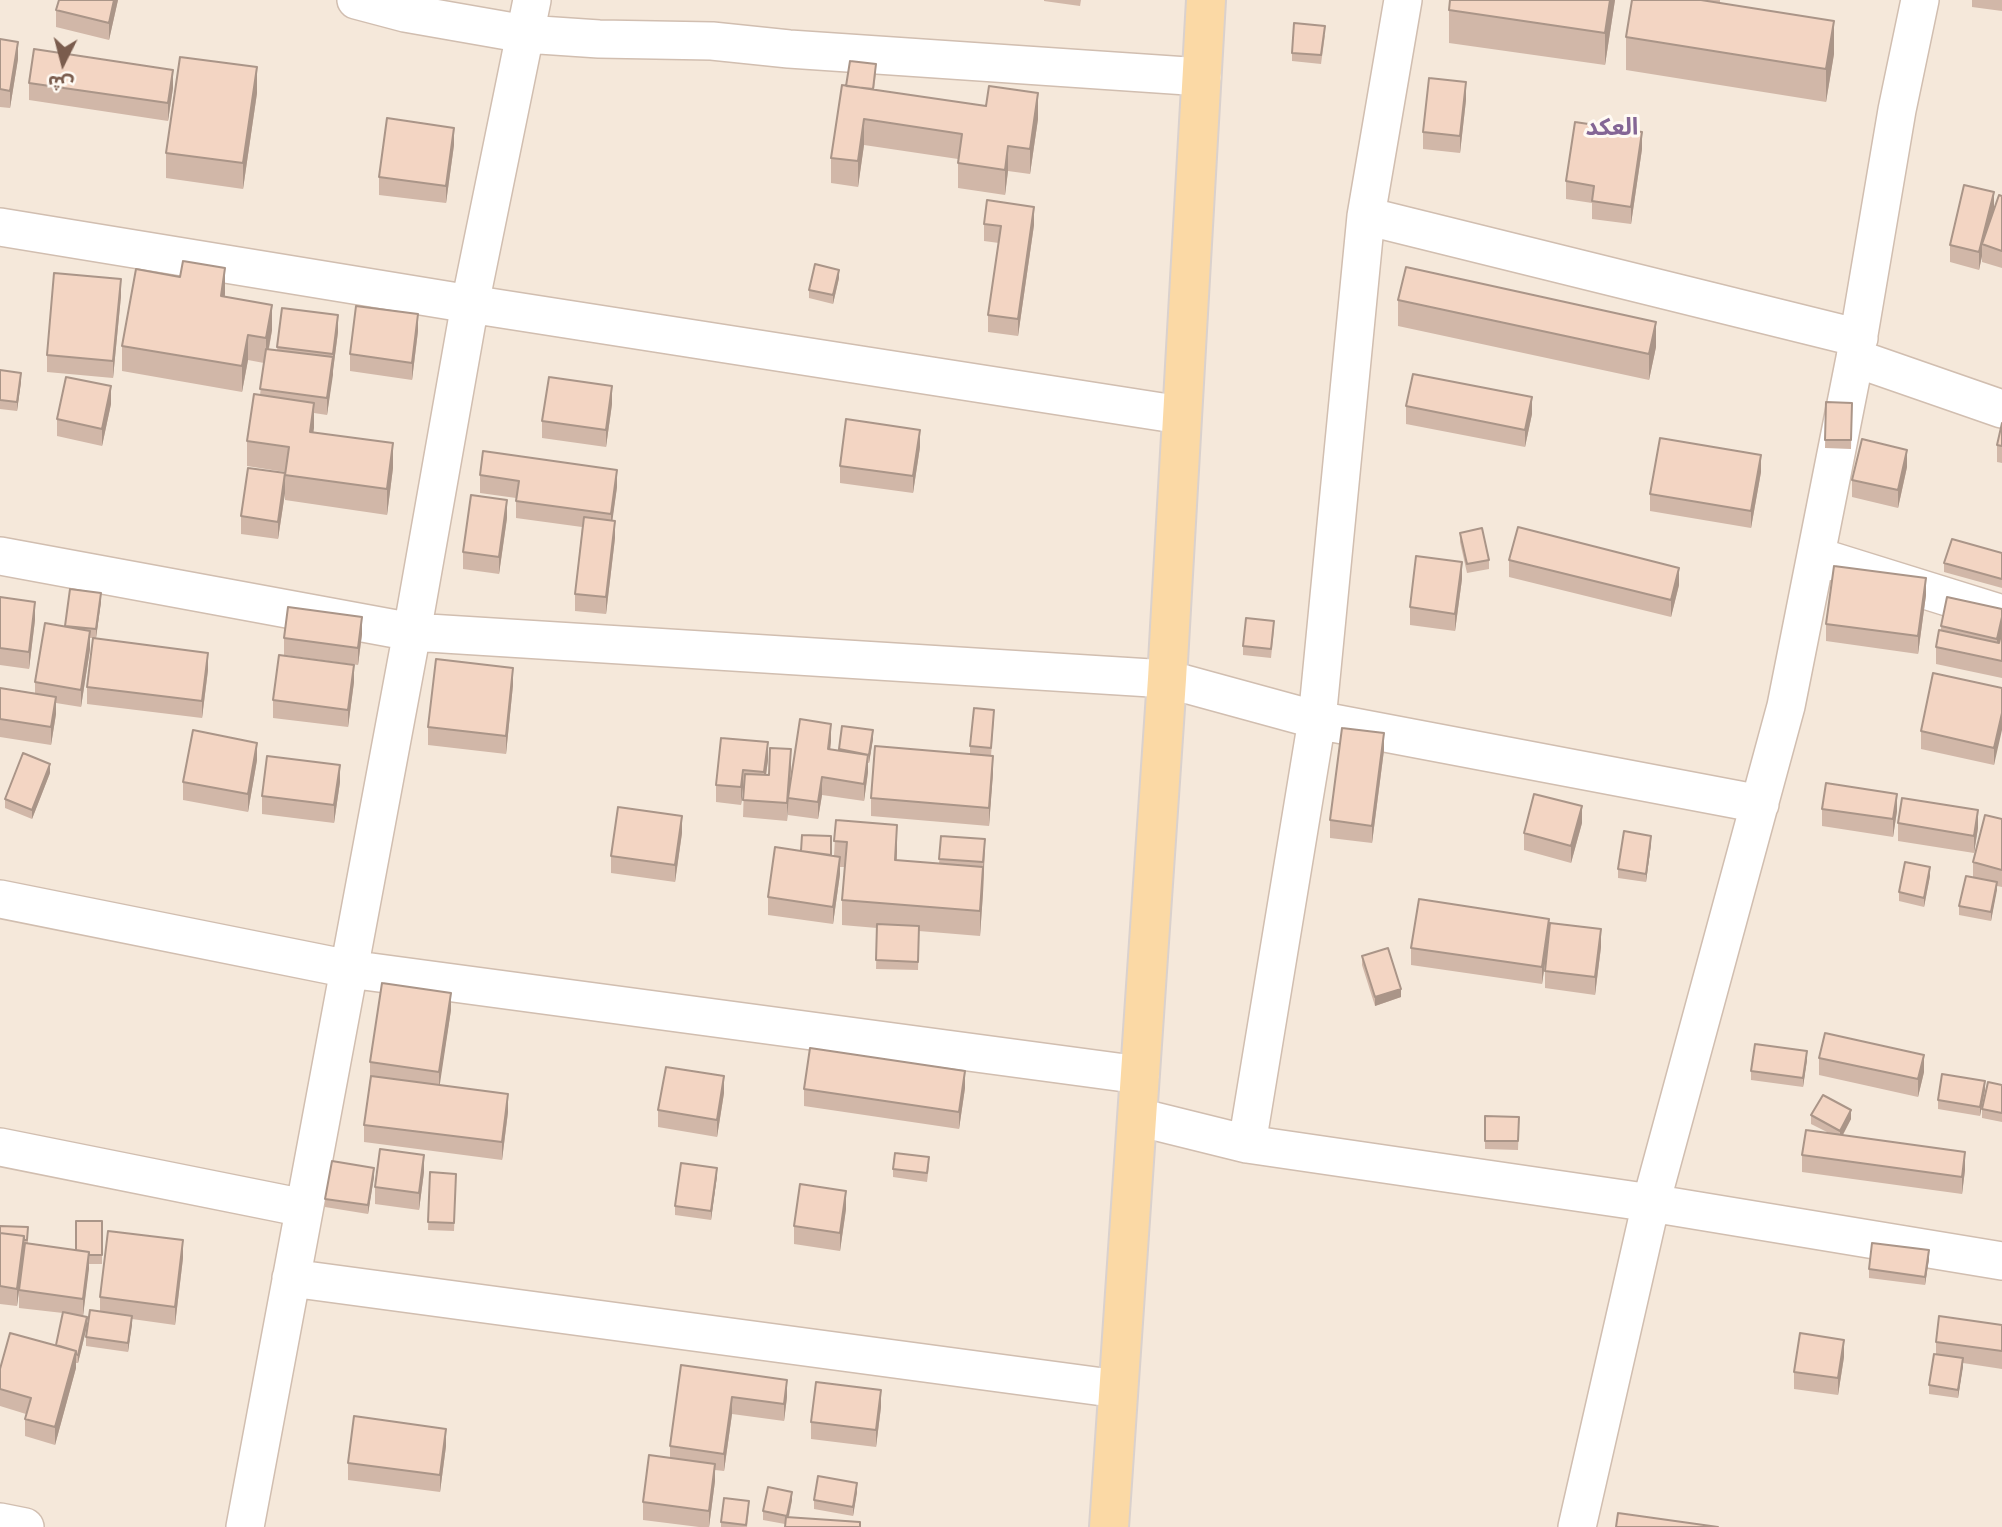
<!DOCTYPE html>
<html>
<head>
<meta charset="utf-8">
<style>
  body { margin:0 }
  #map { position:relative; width:2002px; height:1527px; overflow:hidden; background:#fdf6ec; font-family:"IBM Plex Sans","Noto Sans Arabic",sans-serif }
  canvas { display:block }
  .north { position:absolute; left:28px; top:28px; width:70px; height:70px; -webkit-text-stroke:5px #fffaf3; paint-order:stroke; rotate:186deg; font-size:19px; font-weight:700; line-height:28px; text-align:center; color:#7a5c4d }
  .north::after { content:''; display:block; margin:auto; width:24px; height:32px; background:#7a5c4d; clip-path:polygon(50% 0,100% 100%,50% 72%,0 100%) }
</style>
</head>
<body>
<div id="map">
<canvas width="2002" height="1527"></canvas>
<div class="north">ش</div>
</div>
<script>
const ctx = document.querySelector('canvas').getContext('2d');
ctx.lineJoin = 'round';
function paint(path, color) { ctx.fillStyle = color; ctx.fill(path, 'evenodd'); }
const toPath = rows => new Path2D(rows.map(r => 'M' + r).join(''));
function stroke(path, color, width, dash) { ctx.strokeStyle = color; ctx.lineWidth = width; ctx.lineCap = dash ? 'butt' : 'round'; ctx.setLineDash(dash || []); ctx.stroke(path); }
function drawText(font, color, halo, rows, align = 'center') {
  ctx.font = font + ' "IBM Plex Sans","Noto Sans Arabic",sans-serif'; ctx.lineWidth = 6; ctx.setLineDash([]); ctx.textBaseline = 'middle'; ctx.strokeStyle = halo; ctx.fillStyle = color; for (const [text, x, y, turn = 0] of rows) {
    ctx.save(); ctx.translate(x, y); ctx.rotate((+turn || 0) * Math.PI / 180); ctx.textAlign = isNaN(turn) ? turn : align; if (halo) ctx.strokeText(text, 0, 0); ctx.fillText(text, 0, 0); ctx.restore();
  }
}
paint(toPath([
  [0,0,2002,0,2002,1527,0,1527]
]), '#f5e8da');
const street = toPath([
  [356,0,405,13,525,34,599,39,712,41,789,49,1202,77],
  [1366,216,1859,338],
  [0,227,470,304,1181,415],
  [1855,358,2002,409],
  [0,556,412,632,1167,679,1317,720,1760,804],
  [1816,556,2002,614],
  [0,899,349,969,1140,1075],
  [1138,1117,1247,1144,1651,1203,2002,1261],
  [1247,1144,1317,720,1366,216,1403,0],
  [0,1147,304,1208],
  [291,1278,1118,1389],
  [0,1522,25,1527],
  [245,1527,412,632,470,304,532,0],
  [1577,1527,1651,1203,1786,706,1855,358,1897,110,1920,0]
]);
const primary = toPath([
  [1109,1527,1167,679,1206,0]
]);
stroke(street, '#d1beb0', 40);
stroke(primary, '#dad1cd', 42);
stroke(street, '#fff', 37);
stroke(primary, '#fbd9a5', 38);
paint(toPath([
  [118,0,109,40,56,27,56,10],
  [1044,0,1081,0,1080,6,1044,1],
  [1615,0,1605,65,1449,43,1449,10],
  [1632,0,1720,0,1720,3,1834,54,1826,102,1626,70,1626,37],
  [1972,0,2002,0,2002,11,1972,7],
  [1325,35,1321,64,1292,61,1292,53],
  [0,39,18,59,10,108,0,107],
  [876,73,874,90,1038,119,1030,174,1008,171,1005,195,958,188,958,159,864,145,858,187,831,183,831,158,846,86],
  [29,83,173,88,168,121,29,100],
  [257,93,243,189,166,178,166,153],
  [1466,100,1460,153,1423,149,1423,132],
  [454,145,446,203,379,195,379,177],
  [1642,149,1631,224,1592,219,1592,203,1566,199,1566,181],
  [2002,196,2002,268,1982,262,1982,256,1979,270,1950,262,1950,245,1994,209],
  [984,224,1034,225,1018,336,988,332,988,315,999,243,984,241],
  [839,278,833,304,809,298,809,290],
  [225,294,225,297,272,330,269,349,277,350,282,308,338,332,327,415,314,413,313,432,393,468,387,515,285,500,285,493,278,539,241,534,241,516,285,472,247,466,247,441,260,395,264,363,248,360,242,392,122,371,122,346],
  [121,296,113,378,47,372,47,355],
  [1398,300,1656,347,1649,380,1398,326],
  [418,331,412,380,350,371,350,354],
  [0,370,21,382,17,411,0,409],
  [1826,402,1852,403,1851,449,1825,448],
  [111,404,102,446,57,436,57,419],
  [612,404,606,447,542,438,542,421],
  [1406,406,1532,414,1525,447,1406,424],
  [2002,423,2002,463,1997,462,1997,445],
  [920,447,913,493,840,483,840,466],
  [1907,467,1898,508,1852,497,1852,480],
  [1761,472,1751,528,1650,511,1650,494],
  [480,475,617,487,612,520,615,538,606,614,575,611,575,594,582,527,516,518,516,498,480,493],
  [507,518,499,574,463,569,463,552],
  [1460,533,1489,560,1489,569,1467,573,1460,542],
  [2002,553,2002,588,1944,572,1944,563],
  [1509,560,1679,585,1671,617,1509,577],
  [1462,579,1455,631,1410,625,1410,607],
  [70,589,101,602,96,638,90,638,90,649,81,707,56,703,56,714,51,745,0,737,0,688,35,693,35,682,65,627],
  [1926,595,1918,654,1826,641,1826,624],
  [0,597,35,620,29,669,0,665],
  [2002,609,2002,678,1936,664,1936,647,1941,631,1941,626],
  [1274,630,1271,658,1243,655,1243,646],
  [362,634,358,665,284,655,284,638],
  [208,670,202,718,87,704,87,687],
  [354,682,348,727,273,718,273,700],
  [513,685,506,754,428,745,428,727],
  [2002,688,1994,765,1921,749,1921,731],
  [994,718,991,756,993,773,989,826,871,816,871,798,970,754,970,746],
  [842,726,873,739,869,763,868,763,868,772,864,801,822,795,818,819,788,815,788,799,787,821,743,817,744,787,743,787,741,805,716,802,716,785,721,738,768,760,766,775,769,775,791,766,789,796,831,741,830,750,839,751],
  [1384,750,1372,843,1330,838,1330,820],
  [257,760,248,812,183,800,183,782],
  [50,773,32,819,5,808,5,799],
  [340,782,334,823,262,814,262,796],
  [1822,809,1897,811,1893,837,1822,826],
  [2002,819,2002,887,1997,886,1991,921,1959,915,1959,906,1973,877,1973,862],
  [836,820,897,851,897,860,939,864,941,836,985,848,983,893,980,936,919,931,918,970,876,969,877,928,842,925,842,900,845,867,840,867,840,874,833,924,768,915,768,897,831,855,834,856],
  [1582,823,1571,863,1524,850,1524,833],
  [1898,823,1978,828,1974,853,1898,841],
  [682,833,675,882,611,873,611,856],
  [1651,844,1646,882,1618,878,1618,869],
  [1930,876,1924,907,1899,901,1899,892],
  [1549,935,1601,947,1595,995,1545,988,1545,971,1548,942,1542,984,1411,965,1411,948],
  [1362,956,1401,997,1375,1006,1362,965],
  [451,1010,439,1085,508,1112,502,1160,364,1142,364,1125,370,1079,370,1062],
  [1819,1058,1924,1072,1918,1097,1819,1075],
  [1807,1060,1803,1087,1751,1080,1751,1071],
  [2002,1085,2002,1122,1982,1118,1982,1109],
  [965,1088,959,1129,804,1106,804,1089],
  [1985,1090,1980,1116,1938,1109,1938,1100],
  [724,1093,717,1137,658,1127,658,1110],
  [1811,1115,1851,1119,1843,1135,1965,1170,1962,1194,1802,1172,1802,1155,1829,1133,1811,1124],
  [1485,1116,1519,1117,1518,1150,1485,1149],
  [929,1166,927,1182,893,1177,893,1169],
  [424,1172,419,1210,375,1204,375,1187],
  [430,1172,456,1174,454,1231,428,1230],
  [717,1176,711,1220,675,1215,675,1206],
  [374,1177,368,1214,325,1207,325,1199],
  [846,1209,840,1251,794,1244,794,1226],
  [102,1221,102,1264,89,1264,83,1316,87,1326,78,1363,76,1363,76,1368,55,1445,25,1436,25,1419,26,1414,0,1406,0,1369,56,1345,63,1313,19,1308,19,1290,25,1249,24,1249,17,1306,0,1304,0,1226,28,1227,28,1243,76,1250],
  [183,1258,175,1325,132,1319,128,1352,86,1346,86,1337,100,1311,100,1297],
  [1929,1259,1925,1285,1869,1278,1869,1269],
  [2002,1325,2002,1369,1963,1363,1958,1398,1929,1394,1929,1385,1936,1355,1936,1342],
  [1844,1357,1838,1395,1794,1389,1794,1372],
  [681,1365,787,1397,784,1421,732,1414,724,1471,715,1470,715,1481,709,1527,699,1527,643,1520,643,1502,670,1458,670,1446],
  [881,1407,876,1447,811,1439,811,1422],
  [446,1446,440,1492,348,1480,348,1463],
  [857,1492,853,1516,814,1509,814,1500],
  [792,1500,789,1517,785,1524,763,1520,763,1511],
  [749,1510,747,1527,721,1527,721,1522]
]), '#d1b7a8');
paint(toPath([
  [114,0,118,0,109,40,109,23],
  [1610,0,1615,0,1605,65,1605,33],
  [1834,21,1834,54,1826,102,1826,69],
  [18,42,18,59,10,108,10,91],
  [257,67,257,93,243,189,243,163],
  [173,70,173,88,168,121,168,103],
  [1466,82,1466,100,1460,153,1460,136],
  [1038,93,1038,119,1030,174,1030,149],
  [864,119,864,145,858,187,858,161],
  [454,128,454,145,446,203,446,186],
  [1642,132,1642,149,1631,224,1631,207],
  [1008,146,1008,171,1005,195,1005,170],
  [1994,192,1994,209,1982,244,1982,256,1979,270,1979,252],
  [1034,207,1034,225,1018,336,1018,319],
  [225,268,225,294,221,322,221,296],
  [839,270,839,278,833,304,833,295],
  [121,279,121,296,113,378,113,361],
  [272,305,272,330,266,363,266,338],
  [418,314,418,331,412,380,412,363],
  [338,315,338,332,333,371,333,354],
  [1656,322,1656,347,1649,380,1649,354],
  [248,335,248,360,242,392,242,366],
  [333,357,333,375,327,415,327,398],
  [21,373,21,382,17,411,17,402],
  [111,386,111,404,102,446,102,429],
  [612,386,612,404,606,447,606,430],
  [1532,397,1532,414,1525,447,1525,430],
  [314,403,314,428,310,457,310,432],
  [920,430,920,447,913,493,913,476],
  [393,443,393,468,387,515,387,489],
  [1907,450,1907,467,1898,508,1898,490],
  [1761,455,1761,472,1751,528,1751,511],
  [617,470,617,487,611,531,611,514],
  [285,476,285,493,278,539,278,522],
  [507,500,507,518,499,574,499,557],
  [615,521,615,538,606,614,606,597],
  [1462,562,1462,579,1455,631,1455,614],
  [1679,568,1679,585,1671,617,1671,600],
  [1926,578,1926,595,1918,654,1918,636],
  [101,593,101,602,96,638,96,629],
  [35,602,35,620,29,669,29,652],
  [362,617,362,634,358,665,358,648],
  [2002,617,2002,635,1997,656,1997,639],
  [90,631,90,649,81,707,81,690],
  [208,653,208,670,202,718,202,701],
  [354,665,354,682,348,727,348,710],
  [513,668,513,685,506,754,506,736],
  [56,697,56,714,51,745,51,727],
  [2002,713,2002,730,1994,765,1994,748],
  [831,724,831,741,828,767,828,749],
  [873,730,873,739,869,763,869,755],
  [1384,733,1384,750,1372,843,1372,826],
  [768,742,768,760,764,789,764,772],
  [257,743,257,760,248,812,248,794],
  [791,749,791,766,787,821,787,803],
  [868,755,868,772,864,801,864,784],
  [993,756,993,773,989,826,989,808],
  [50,764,50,773,32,819,32,810],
  [340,765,340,782,334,823,334,805],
  [743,770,743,787,741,805,741,787],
  [822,777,822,795,818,819,818,802],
  [1897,794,1897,811,1893,837,1893,819],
  [1582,806,1582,823,1571,863,1571,846],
  [1978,810,1978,828,1974,853,1974,836],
  [682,816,682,833,675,882,675,865],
  [897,825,897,851,895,885,895,860],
  [1651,836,1651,844,1646,882,1646,874],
  [985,839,983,893,980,936,980,911],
  [840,857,840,874,833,924,833,907],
  [1930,867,1930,876,1924,907,1924,898],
  [1997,882,1997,890,1991,921,1991,912],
  [1549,919,1549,936,1542,984,1542,967],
  [1601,929,1601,947,1595,995,1595,977],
  [1401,989,1401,997,1375,1006,1375,997],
  [451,993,451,1010,439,1090,439,1072],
  [1807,1051,1807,1060,1803,1087,1803,1078],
  [1924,1055,1924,1072,1918,1097,1918,1079],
  [965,1071,965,1088,959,1129,959,1112],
  [724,1076,724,1093,717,1137,717,1120],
  [1985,1081,1985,1090,1980,1116,1980,1107],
  [508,1094,508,1112,502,1160,502,1142],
  [1851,1110,1851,1119,1840,1140,1840,1131],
  [1965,1152,1965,1170,1962,1194,1962,1177],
  [424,1155,424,1172,419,1210,419,1193],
  [374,1168,374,1177,368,1214,368,1205],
  [717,1168,717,1176,711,1220,711,1211],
  [846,1191,846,1209,840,1251,840,1233],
  [24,1236,24,1253,17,1306,17,1289],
  [183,1240,183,1258,175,1325,175,1307],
  [1929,1250,1929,1259,1925,1285,1925,1277],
  [89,1252,89,1269,83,1316,83,1299],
  [132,1316,132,1325,128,1352,128,1343],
  [87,1317,87,1326,78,1363,78,1355],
  [1844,1340,1844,1357,1838,1395,1838,1378],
  [76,1351,76,1368,55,1445,55,1427],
  [1963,1358,1963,1367,1958,1398,1958,1390],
  [787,1380,787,1397,784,1421,784,1404],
  [881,1390,881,1407,876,1447,876,1430],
  [732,1397,732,1414,724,1471,724,1454],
  [446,1429,446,1446,440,1492,440,1475],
  [715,1464,715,1481,709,1527,709,1511],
  [857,1483,857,1492,853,1516,853,1507],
  [792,1492,792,1500,787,1524,787,1516]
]), '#aa9588');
const building = toPath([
  [59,0,114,0,109,23,56,10,59,0],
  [1450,0,1610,0,1605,33,1449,10,1450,0],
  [1632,0,1701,0,1834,21,1826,69,1626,37,1632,0],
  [1294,23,1325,26,1321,55,1292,53,1294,23],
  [0,39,18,42,10,91,0,89,0,39],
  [34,49,173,70,168,103,29,83,34,49],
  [180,57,257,67,243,163,166,153,180,57],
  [850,61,876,64,873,89,846,86,850,61],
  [1429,78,1466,82,1460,136,1423,132,1429,78],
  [842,85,986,106,989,86,1038,93,1030,149,1008,146,1005,170,958,163,962,134,864,119,858,161,831,158,842,85],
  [387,118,454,128,446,186,379,177,387,118],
  [1575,122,1642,132,1631,207,1592,201,1594,186,1566,181,1575,122],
  [1964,185,1994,192,1979,252,1950,245,1964,185],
  [1999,195,2002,196,2002,251,1982,244,1999,195],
  [987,200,1034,207,1018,319,988,315,1001,226,984,224,987,200],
  [183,261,225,268,221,296,272,305,266,338,248,335,242,366,122,346,136,269,180,277,183,261],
  [815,264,839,270,833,295,809,290,815,264],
  [1406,267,1656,322,1649,354,1398,300,1406,267],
  [54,273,121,279,113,361,47,355,54,273],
  [356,306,418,314,412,363,350,354,356,306],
  [282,308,338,315,333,354,277,347,282,308],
  [266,349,333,357,327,398,260,389,266,349],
  [0,370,21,373,17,402,0,400,0,370],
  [1413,374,1532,397,1525,430,1406,406,1413,374],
  [66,377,111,386,102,429,57,419,66,377],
  [549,377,612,386,606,430,542,421,549,377],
  [254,394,314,403,310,432,393,443,387,489,285,475,289,447,247,441,254,394],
  [1826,402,1852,403,1851,440,1825,440,1826,402],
  [846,419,920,430,913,476,840,466,846,419],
  [2002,423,2002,446,1997,445,2002,423],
  [1660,438,1761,455,1751,511,1650,494,1660,438],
  [1862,439,1907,450,1898,490,1852,480,1862,439],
  [483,451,617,470,611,514,516,501,519,481,480,475,483,451],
  [248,468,285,473,278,522,241,516,248,468],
  [471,495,507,500,499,557,463,552,471,495],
  [584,517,615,521,606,597,575,594,584,517],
  [1518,527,1679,568,1671,600,1509,560,1518,527],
  [1482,528,1489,560,1467,564,1460,533,1482,528],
  [1952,539,2002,553,2002,579,1944,563,1952,539],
  [1416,556,1462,562,1455,614,1410,607,1416,556],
  [1834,566,1926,578,1918,636,1826,624,1834,566],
  [70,589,101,593,96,629,65,626,70,589],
  [0,597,35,602,29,652,0,648,0,597],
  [1947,597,2002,609,2002,617,1997,639,1941,626,1947,597],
  [288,607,362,617,358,648,284,638,288,607],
  [1246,618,1274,621,1271,649,1243,646,1246,618],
  [45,623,90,631,81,690,35,682,45,623],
  [1939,630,1999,643,2002,631,2002,661,1936,647,1939,630],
  [93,638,208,653,202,701,87,687,93,638],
  [279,655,354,665,348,710,273,700,279,655],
  [436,659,513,668,506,736,428,727,436,659],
  [1933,673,2002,688,2002,713,1994,748,1921,731,1933,673],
  [0,688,56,697,51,727,0,719,0,688],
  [974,708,994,710,991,748,970,746,974,708],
  [800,719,831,724,828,749,868,755,864,784,822,777,818,802,788,798,800,719],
  [842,726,873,730,869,755,839,749,842,726],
  [1342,728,1384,733,1372,826,1330,820,1342,728],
  [193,730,257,743,248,794,183,782,193,730],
  [721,738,768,742,764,772,743,770,741,787,716,785,721,738],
  [875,746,993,756,989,808,871,798,875,746],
  [770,748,791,749,787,803,743,800,745,774,769,775,770,748],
  [23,753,50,764,32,810,5,799,23,753],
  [267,756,340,765,334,805,262,796,267,756],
  [1826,783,1897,794,1893,819,1822,809,1826,783],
  [1534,794,1582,806,1571,846,1524,833,1534,794],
  [1902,798,1978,810,1974,836,1898,823,1902,798],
  [618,807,682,816,675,865,611,856,618,807],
  [1985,815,2002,819,2002,870,1973,862,1985,815],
  [836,820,897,825,895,860,983,867,980,911,842,900,847,842,834,841,836,820],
  [1624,831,1651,836,1646,874,1618,869,1624,831],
  [802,835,831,836,831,855,801,851,802,835],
  [941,836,985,839,983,862,939,859,941,836],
  [775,847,840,857,833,907,768,897,775,847],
  [1905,862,1930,867,1924,898,1899,892,1905,862],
  [1966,876,1997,882,1991,912,1959,906,1966,876],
  [1419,899,1549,919,1542,967,1411,948,1419,899],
  [1550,923,1601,929,1595,977,1545,971,1550,923],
  [877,924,919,926,918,962,876,960,877,924],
  [1388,948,1401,989,1375,997,1362,956,1388,948],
  [382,983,451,993,439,1072,370,1062,382,983],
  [1825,1033,1924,1055,1918,1079,1819,1058,1825,1033],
  [1755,1044,1807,1051,1803,1078,1751,1071,1755,1044],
  [810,1048,965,1071,959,1112,804,1089,810,1048],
  [666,1067,724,1076,717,1120,658,1110,666,1067],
  [1942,1074,1985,1081,1980,1107,1938,1100,1942,1074],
  [371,1076,508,1094,502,1142,364,1125,371,1076],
  [1988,1082,2002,1085,2002,1113,1982,1109,1988,1082],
  [1823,1095,1851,1110,1840,1131,1811,1115,1823,1095],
  [1485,1116,1519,1117,1518,1141,1485,1141,1485,1116],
  [1806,1130,1965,1152,1962,1177,1802,1155,1806,1130],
  [380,1149,424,1155,419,1193,375,1187,380,1149],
  [895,1153,929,1157,927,1173,893,1169,895,1153],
  [332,1161,374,1168,368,1205,325,1199,332,1161],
  [681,1163,717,1168,711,1211,675,1206,681,1163],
  [430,1172,456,1174,454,1223,428,1222,430,1172],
  [800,1184,846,1191,840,1233,794,1226,800,1184],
  [76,1221,102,1221,102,1255,89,1255,89,1252,76,1250,76,1221],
  [0,1226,28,1227,27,1240,24,1240,24,1236,0,1233,0,1226],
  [108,1231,183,1240,175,1307,100,1297,108,1231],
  [0,1233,24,1236,17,1289,0,1286,0,1233],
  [25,1243,89,1252,83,1299,19,1290,25,1243],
  [1872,1243,1929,1250,1925,1277,1869,1269,1872,1243],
  [90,1310,132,1316,128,1343,86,1337,90,1310],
  [63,1312,87,1317,78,1355,76,1354,76,1351,56,1345,63,1312],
  [1939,1316,2002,1325,2002,1351,1936,1342,1939,1316],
  [10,1333,76,1351,55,1427,25,1419,31,1398,0,1389,0,1369,10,1333],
  [1800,1333,1844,1340,1838,1378,1794,1372,1800,1333],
  [1934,1354,1963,1358,1958,1390,1929,1385,1934,1354],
  [681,1365,787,1380,784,1404,732,1397,724,1454,670,1446,681,1365],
  [816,1382,881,1390,876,1430,811,1422,816,1382],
  [354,1416,446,1429,440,1475,348,1463,354,1416],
  [649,1455,715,1464,709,1511,643,1502,649,1455],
  [818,1476,857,1483,853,1507,814,1500,818,1476],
  [768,1487,792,1492,787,1516,763,1511,768,1487],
  [724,1498,749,1501,746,1525,721,1522,724,1498],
  [1618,1513,1718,1527,1616,1527,1618,1513],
  [786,1517,860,1522,860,1527,785,1527,786,1517]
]);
paint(building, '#f3d5c3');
stroke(building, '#aa9588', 2);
drawText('bold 24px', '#846695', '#fffaf3', [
  ["العكد",1612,128]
]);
</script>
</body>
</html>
